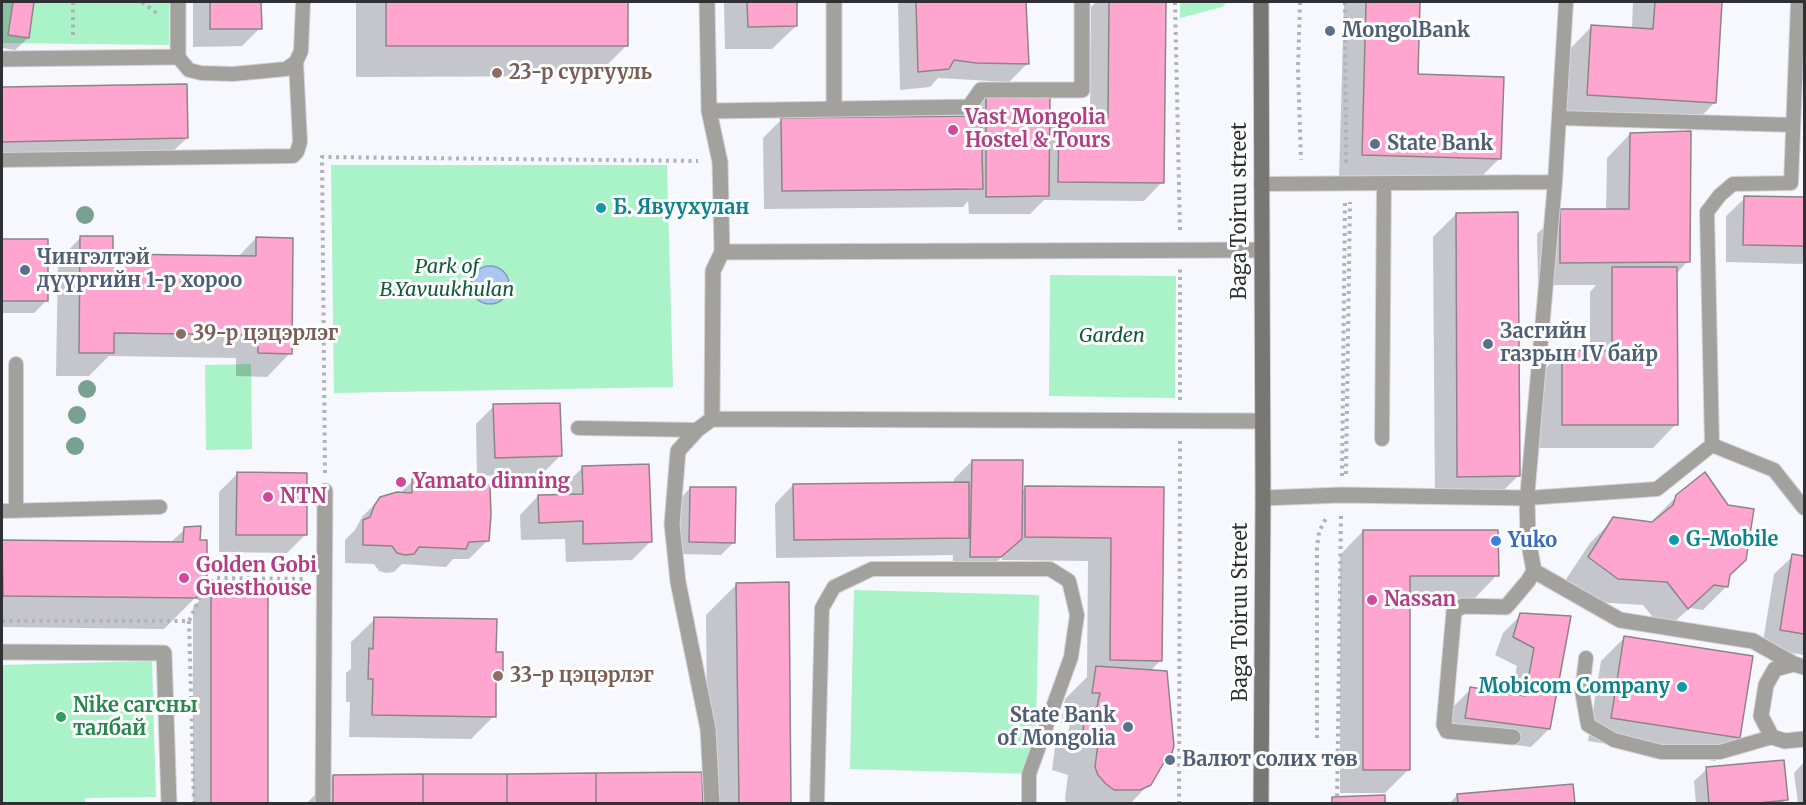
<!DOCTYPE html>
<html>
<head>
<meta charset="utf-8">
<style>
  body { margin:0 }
  #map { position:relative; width:1806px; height:805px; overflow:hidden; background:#f6f8fe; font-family:Merriweather,serif }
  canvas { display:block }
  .frame { position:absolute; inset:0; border:3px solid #2f3033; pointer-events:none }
</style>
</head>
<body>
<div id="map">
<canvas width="1806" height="805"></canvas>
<div class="frame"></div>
</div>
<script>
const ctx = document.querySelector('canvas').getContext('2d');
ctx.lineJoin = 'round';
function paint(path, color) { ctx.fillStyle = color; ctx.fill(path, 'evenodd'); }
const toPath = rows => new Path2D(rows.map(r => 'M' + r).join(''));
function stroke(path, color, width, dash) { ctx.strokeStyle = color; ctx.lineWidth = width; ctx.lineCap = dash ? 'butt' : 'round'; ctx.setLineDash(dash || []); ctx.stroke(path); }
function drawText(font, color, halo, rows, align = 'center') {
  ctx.font = font + ' Merriweather,serif'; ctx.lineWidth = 6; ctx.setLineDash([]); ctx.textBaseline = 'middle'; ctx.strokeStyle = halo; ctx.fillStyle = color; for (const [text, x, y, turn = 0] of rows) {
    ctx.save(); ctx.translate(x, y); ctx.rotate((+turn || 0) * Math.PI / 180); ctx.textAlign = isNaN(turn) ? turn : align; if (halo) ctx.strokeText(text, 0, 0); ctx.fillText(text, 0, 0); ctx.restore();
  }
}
paint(toPath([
  [2,2,169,2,169,45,2,43],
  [1180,2,1225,2,1225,4,1222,7,1180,18],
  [331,165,667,165,673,387,334,393],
  [1050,275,1176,276,1175,398,1049,396],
  [251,364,252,449,206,450,205,365],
  [854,590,1039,595,1035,774,850,769],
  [152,661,156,797,85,798,85,804,2,803,2,665]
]), '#aaf2c8');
const water = toPath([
  '471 285a19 19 0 1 1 38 0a19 19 0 1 1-38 0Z'
]);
paint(water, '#aac7f3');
stroke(water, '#859ab9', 1.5);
paint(toPath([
  [3,2,33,2,28,38,15,50,2,48],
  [193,2,260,2,260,28,242,46,193,47],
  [356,2,627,2,627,45,596,76,356,77],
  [724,2,795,2,796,26,772,49,725,49],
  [901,2,1024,2,1027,64,1009,82,938,78,930,87,900,90,898,4],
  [1096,2,1164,2,1162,182,1144,201,1044,200,1030,214,969,214,968,201,963,207,764,209,763,138,782,119,968,117,968,115,986,96,1048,130,1059,119,1090,119,1091,7],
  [1344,2,1419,2,1416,75,1499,159,1476,182,1339,178],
  [1633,2,1721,2,1715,102,1692,126,1565,118,1569,50,1592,26,1632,29],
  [186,86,187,138,168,156,2,159,2,89],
  [1630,134,1688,261,1676,274,1676,424,1653,448,1539,448,1539,375,1562,352,1590,352,1590,292,1596,285,1538,285,1537,234,1561,210,1606,211,1607,158],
  [1745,198,1804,199,1804,261,1802,264,1726,262,1726,216],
  [1456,214,1518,476,1495,499,1435,500,1433,237],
  [81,237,112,256,237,258,256,238,290,353,267,377,236,376,236,358,109,356,89,376,56,376,58,261],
  [2,240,47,241,46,301,34,313,2,313],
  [494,406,560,456,542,474,477,476,476,424],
  [972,461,1021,492,1026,487,1163,489,1161,660,1150,671,1162,763,1149,784,1130,804,1066,804,1065,798,1068,775,1052,770,1055,747,1068,733,1070,724,1061,723,1065,699,1087,677,1088,561,1002,560,1002,557,981,575,952,575,953,555,776,558,775,504,793,485,954,484,954,479],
  [583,467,650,542,632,560,566,562,565,539,521,540,520,515,538,496,565,496,564,486],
  [238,473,305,535,287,553,219,552,219,492],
  [468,479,487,541,469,559,453,559,446,567,402,564,394,572,386,573,379,571,374,564,345,563,345,540,355,530,362,517,381,498,400,493,413,481,424,487,459,488],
  [690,488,734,542,721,555,677,554,678,501],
  [1677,496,1729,575,1726,587,1703,610,1690,608,1664,631,1643,605,1594,602,1565,581,1590,543,1614,519,1652,524,1653,520],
  [185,529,198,541,205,582,196,591,195,598,164,629,2,627,2,541,170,543],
  [1363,531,1497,575,1474,599,1408,599,1409,769,1385,793,1340,793,1340,555],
  [1793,556,1804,558,1804,655,1762,648,1774,574],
  [737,584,790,804,708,804,706,615],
  [211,589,267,804,193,804,193,607],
  [1521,615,1569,618,1549,729,1531,747,1448,736,1453,707,1471,689,1511,695,1517,666,1495,655,1503,633],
  [375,619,495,653,501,677,495,684,494,716,471,739,349,737,350,702,346,702,346,673,351,669,351,642],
  [1624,638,1739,738,1715,761,1588,741,1601,661],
  [1804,762,1804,804,1798,804,1794,773],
  [1707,769,1786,799,1782,804,1696,804,1694,781],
  [333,776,701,804,306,804],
  [1457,795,1573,804,1449,804]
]), '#0003');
const building = toPath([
  [13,2,34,2,29,38,8,35,13,2],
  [210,2,261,2,262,29,210,29,210,2],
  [386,2,628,2,628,46,386,46,386,2],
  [747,2,797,2,797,26,748,27,747,2],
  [916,2,1026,2,1029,64,976,63,954,60,949,69,918,72,916,2],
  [1109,2,1166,2,1164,183,1058,182,1059,118,1108,118,1109,2],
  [1366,2,1420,2,1418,74,1504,77,1501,159,1362,155,1366,2],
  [1655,2,1722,2,1716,103,1587,95,1591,25,1653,29,1655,2],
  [187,84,188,138,2,142,2,87,187,84],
  [1050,94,1049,196,986,197,986,95,1050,94],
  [981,116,983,189,782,191,781,118,981,116],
  [1691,131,1690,262,1560,263,1560,209,1629,209,1630,133,1691,131],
  [1744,196,1804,197,1804,246,1743,245,1744,196],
  [1518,212,1520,476,1457,477,1456,213,1518,212],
  [80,236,113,236,113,254,256,256,256,237,293,238,292,354,258,353,258,335,114,333,114,353,79,353,80,236],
  [2,239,48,239,48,301,2,301,2,239],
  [1612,267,1677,267,1678,425,1562,425,1562,350,1612,351,1612,267],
  [560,403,562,456,495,458,493,404,560,403],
  [972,460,1023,460,1022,539,1001,557,970,557,972,460],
  [649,464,652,542,583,544,583,521,539,523,538,495,583,494,582,466,649,464],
  [237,472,307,473,307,535,236,535,237,472],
  [1705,472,1728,505,1754,509,1746,560,1730,575,1728,587,1714,585,1688,609,1667,582,1618,579,1588,557,1613,517,1652,522,1673,505,1676,495,1705,472],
  [424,477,425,486,468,486,467,478,482,479,490,485,491,515,489,541,469,542,466,549,419,547,414,554,405,555,397,553,392,546,363,545,363,520,370,517,374,506,380,497,397,492,412,493,412,479,424,477],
  [969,482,969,538,794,540,793,484,969,482],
  [1025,486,1164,487,1162,661,1110,660,1111,538,1025,537,1025,486],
  [690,487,736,487,735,543,689,542,690,487],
  [201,526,200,540,207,540,207,582,199,584,197,598,3,596,2,540,183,542,184,527,201,526],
  [1363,530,1498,530,1499,576,1410,576,1410,770,1363,770,1363,530],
  [1792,554,1804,556,1804,634,1780,630,1792,554],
  [789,582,791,804,739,804,736,583,789,582],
  [211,587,268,587,268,804,211,804,211,587],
  [1520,613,1571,616,1550,729,1465,718,1470,687,1525,696,1534,648,1513,637,1520,613],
  [374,617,497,619,496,652,503,652,503,678,496,678,496,717,372,715,373,679,368,679,369,648,373,649,374,617],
  [1624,636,1753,656,1740,738,1611,718,1624,636],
  [1096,666,1167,671,1174,746,1171,756,1163,764,1151,785,1140,790,1114,790,1106,784,1098,775,1095,767,1098,744,1082,739,1085,714,1097,707,1100,693,1092,693,1096,666],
  [1784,760,1788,800,1747,804,1709,804,1706,767,1784,760],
  [702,772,703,804,596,804,596,773,702,772],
  [596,773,596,804,507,804,507,774,596,773],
  [423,774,423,804,333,804,333,775,423,774],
  [423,774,507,774,507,804,423,804,423,774],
  [1573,784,1575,804,1458,804,1457,794,1573,784],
  [1385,795,1385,804,1332,804,1332,797,1385,795]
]);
paint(building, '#ffa5cf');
stroke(building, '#8c8488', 1.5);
const service = toPath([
  [1566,2,1555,182,1527,498,1657,489,1712,445],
  [178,57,189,70,201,73,233,74,286,69,296,62,301,51,303,2],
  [1559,118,1793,125],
  [2,160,293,156,297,152,300,142,296,62],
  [1261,184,1555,182],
  [578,428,697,430],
  [1382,439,1384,183],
  [1712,445,1707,212,1720,195,1733,184,1791,183,1798,2],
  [1712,445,1774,470,1804,508],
  [2,511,160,507],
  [16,511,16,364],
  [1586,658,1582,691,1588,725,1614,740,1661,752,1720,752,1772,737],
  [817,804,822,608,834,587,872,569,1050,569,1069,581,1077,615,1071,657,1029,774,1029,804]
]);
const minor = toPath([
  [707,2,709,111,720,162,722,252,713,271,712,419],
  [834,2,834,109],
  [2,59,178,57,178,2],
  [709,111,969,107,981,90,1082,90,1082,2],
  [722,252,1260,250],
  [712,419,1261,421],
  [712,419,697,430,678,451,672,524,678,582,708,729,712,804],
  [1263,498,1342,495,1527,498,1528,539,1534,571,1620,620,1753,641,1794,664,1804,667],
  [2,652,164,653,169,804],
  [1794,664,1775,669,1766,685,1761,716,1772,737,1785,741,1804,739],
  [1513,737,1447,731,1444,725,1454,611,1463,606,1506,607,1528,581,1534,571],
  [323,804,325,491]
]);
const secondary = toPath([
  [1261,2,1263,498,1261,804]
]);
stroke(service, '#d2d4d9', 16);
stroke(minor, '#d2d4d9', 17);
stroke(secondary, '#d2d4d9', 17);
stroke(toPath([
  [73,2,73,39],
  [142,2,158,14],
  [1175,2,1180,232],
  [1300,2,1298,69,1301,160],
  [1345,2,1346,164],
  [1180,400,1180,269],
  [325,473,322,157,698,161],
  [1346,474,1350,202],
  [1342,476,1345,201],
  [2,621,189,621,204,589,215,578,306,579],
  [189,621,194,804],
  [1317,738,1317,548,1319,532,1327,516],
  [1179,804,1180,440],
  [1337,804,1341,516]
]), '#b0b2b7', 4, [3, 4.5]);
stroke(service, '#a2a19e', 14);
stroke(minor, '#a2a19e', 15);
stroke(secondary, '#797773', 15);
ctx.fillStyle = '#79a192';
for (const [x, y] of [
  [85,215],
  [87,389],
  [77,415],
  [75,446]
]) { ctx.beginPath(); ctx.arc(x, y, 9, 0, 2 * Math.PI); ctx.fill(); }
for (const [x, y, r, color] of [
  [1330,31,6,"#5c6f8a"],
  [497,73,6,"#8d6e63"],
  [953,130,6,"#d1479c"],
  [1375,144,6,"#5c6f8a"],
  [601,208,6,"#0f9aa8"],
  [25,270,6,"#5c6f8a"],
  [181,334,6,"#8d6e63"],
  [1488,344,6,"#5c6f8a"],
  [401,482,6,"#d1479c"],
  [268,497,6,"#d1479c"],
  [1674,540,6,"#0f9aa8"],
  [1496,541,6,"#3f7fe0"],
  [184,578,6,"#d1479c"],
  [1372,600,6,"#d1479c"],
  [498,676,6,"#8d6e63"],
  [1682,687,6,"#0f9aa8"],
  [61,717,6,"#2e9e5b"],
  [1128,727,6,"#5c6f8a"],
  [1170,760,6,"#5c6f8a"]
]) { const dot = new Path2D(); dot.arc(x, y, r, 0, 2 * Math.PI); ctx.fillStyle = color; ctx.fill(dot); stroke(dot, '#fff', 2); }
drawText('bold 20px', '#4e5e75', '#fff', [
  ["MongolBank",1342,31],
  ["State Bank",1387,144],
  ["Чингэлтэй",37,258],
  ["дүүргийн 1-р хороо",37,281],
  ["Засгийн",1500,332],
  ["газрын IV байр",1500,355],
  ["State Bank",1116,716,"right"],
  ["of Mongolia",1116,739,"right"],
  ["Валют солих төв",1182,760]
], 'left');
drawText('bold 20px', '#785e54', '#fff', [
  ["23-р сургууль",509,73],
  ["39-р цэцэрлэг",193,334],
  ["33-р цэцэрлэг",510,676]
], 'left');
drawText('bold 20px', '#b23c85', '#fff', [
  ["Vast Mongolia",965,118],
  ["Hostel & Tours",965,141],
  ["Yamato dinning",413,482],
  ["NTN",280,497],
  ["Golden Gobi",196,566],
  ["Guesthouse",196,589],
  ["Nassan",1384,600]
], 'left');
drawText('bold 20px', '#0d838f', '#fff', [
  ["Б. Явуухулан",613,208],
  ["G-Mobile",1686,540],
  ["Mobicom Company",1670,687,"right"]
], 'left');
drawText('20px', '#2f3033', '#fff', [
  ["Baga Toiruu street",1240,211,-90],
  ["Baga Toiruu Street",1241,612,-90]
]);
drawText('italic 20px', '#125a39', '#fff', [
  ["Park of",447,267],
  ["B.Yavuukhulan",447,290],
  ["Garden",1112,336]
]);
drawText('bold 20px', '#366cbe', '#fff', [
  ["Yuko",1508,541]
], 'left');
drawText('bold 20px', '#27864d', '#fff', [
  ["Nike сагсны",73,706],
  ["талбай",73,729]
], 'left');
</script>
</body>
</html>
